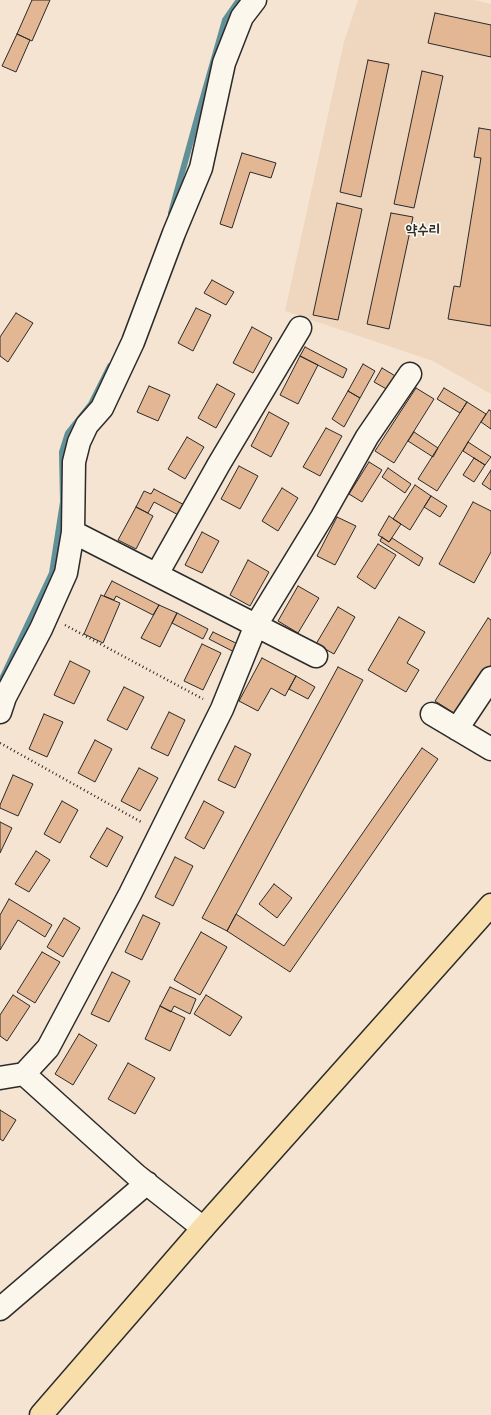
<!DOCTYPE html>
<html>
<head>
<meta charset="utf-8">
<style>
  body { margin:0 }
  canvas { display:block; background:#f4e4d1 }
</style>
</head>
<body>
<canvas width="491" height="1415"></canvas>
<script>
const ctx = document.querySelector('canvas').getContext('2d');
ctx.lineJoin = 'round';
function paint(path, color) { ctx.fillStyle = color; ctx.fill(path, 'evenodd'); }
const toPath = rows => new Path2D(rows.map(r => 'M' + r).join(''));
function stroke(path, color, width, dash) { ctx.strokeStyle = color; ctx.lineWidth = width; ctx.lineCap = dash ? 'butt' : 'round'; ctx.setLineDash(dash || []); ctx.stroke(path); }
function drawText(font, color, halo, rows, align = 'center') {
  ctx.font = font + ' Kalam,"Poor Story",sans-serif'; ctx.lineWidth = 3.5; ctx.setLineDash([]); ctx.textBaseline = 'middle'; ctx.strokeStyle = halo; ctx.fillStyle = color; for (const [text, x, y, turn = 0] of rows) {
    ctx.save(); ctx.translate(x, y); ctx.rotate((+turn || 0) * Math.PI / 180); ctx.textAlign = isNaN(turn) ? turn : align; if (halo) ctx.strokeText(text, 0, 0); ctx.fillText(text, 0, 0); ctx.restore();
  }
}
paint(toPath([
  [358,0,474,0,491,4,491,394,433,361,285,311,344,42]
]), '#efd6be');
stroke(toPath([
  [171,213,198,115,225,20,239,0],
  [0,683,52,573,63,502,62,452,68,433,91,404,110,366]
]), '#609098', 6);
const building = toPath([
  [32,0,50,0,32,41,17,34,32,0],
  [435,13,491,25,491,57,428,43,435,13],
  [17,34,30,40,16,72,2,66,17,34],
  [368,60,389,64,361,197,340,192,368,60],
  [422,71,443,76,414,208,394,204,422,71],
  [479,128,491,130,491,326,448,319,454,286,460,287,481,158,474,157,479,128],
  [242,153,276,163,271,178,250,172,232,228,220,224,242,153],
  [337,203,362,209,338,320,313,315,337,203],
  [391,213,413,217,389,329,367,324,391,213],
  [212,280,234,292,226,305,204,293,212,280],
  [196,308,211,315,193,351,178,343,196,308],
  [16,313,33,323,8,362,0,356,0,337,16,313],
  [252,327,272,338,253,373,233,363,252,327],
  [305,347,347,369,343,378,300,356,305,347],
  [300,356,318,365,298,404,280,395,300,356],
  [363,364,375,371,360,398,348,391,363,364],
  [382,368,407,383,399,396,374,382,382,368],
  [217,384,235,394,216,428,198,418,217,384],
  [149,386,170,395,158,421,137,412,149,386],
  [416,388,434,399,394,463,375,451,416,388],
  [444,388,467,402,460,413,437,399,444,388],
  [348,391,360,398,344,427,332,419,348,391],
  [467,402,486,414,437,491,418,479,467,402],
  [489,410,491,411,491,429,481,422,489,410],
  [269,412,289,423,271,457,251,446,269,412],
  [326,428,342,436,320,476,303,467,326,428],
  [414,432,438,448,433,457,408,441,414,432],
  [187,437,204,447,185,479,168,469,187,437],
  [468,442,491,457,485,465,463,451,468,442],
  [474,458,485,465,474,482,463,475,474,458],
  [369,462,382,470,362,502,349,494,369,462],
  [239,466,258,476,240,509,221,499,239,466],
  [388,468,411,484,405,493,382,477,388,468],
  [491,470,491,490,482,484,491,470],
  [415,485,431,496,410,530,393,519,415,485],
  [282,488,298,498,278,531,262,521,282,488],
  [154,489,192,509,186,519,154,502,148,513,136,507,144,491,151,494,154,489],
  [431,496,447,506,440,517,424,507,431,496],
  [473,502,491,511,491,552,474,583,439,564,473,502],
  [136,507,153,516,136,549,118,540,136,507],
  [389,516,401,524,389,542,378,535,389,516],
  [337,517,356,526,335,565,317,556,337,517],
  [202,532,219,541,202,573,185,565,202,532],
  [382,537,389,542,392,538,423,558,419,566,380,541,382,537],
  [378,544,396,555,375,589,357,577,378,544],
  [248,560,269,572,250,606,230,595,248,560],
  [112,581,159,605,153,615,116,596,114,600,104,596,112,581],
  [298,586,319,598,298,633,278,621,298,586],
  [101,595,120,603,103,643,84,634,101,595],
  [159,605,177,613,160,647,141,638,159,605],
  [338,607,355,617,334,654,316,644,338,607],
  [177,613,208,629,203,639,172,623,177,613],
  [399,617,425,632,407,663,419,670,406,692,368,670,399,617],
  [488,618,491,620,491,673,462,718,435,701,488,618],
  [213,632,244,647,240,655,209,639,213,632],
  [202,644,221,653,203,690,184,681,202,644],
  [262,658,296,676,285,696,271,688,258,711,239,701,262,658],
  [70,661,90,671,74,704,54,695,70,661],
  [338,667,363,680,227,931,202,918,338,667],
  [296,676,315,687,308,699,289,689,296,676],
  [124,687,144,697,127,730,107,720,124,687],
  [169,712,185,720,168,756,151,748,169,712],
  [44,714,63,722,47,757,29,749,44,714],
  [95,740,112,749,95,782,78,773,95,740],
  [235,746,251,754,235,788,218,780,235,746],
  [422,748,438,759,290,972,227,931,236,914,284,946,422,748],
  [139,768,158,778,140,811,121,801,139,768],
  [13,775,33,784,18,816,0,808,0,805,13,775],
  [62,801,78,810,60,843,44,834,62,801],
  [204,801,224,812,204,849,185,838,204,801],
  [0,822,12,828,0,853,0,822],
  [107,828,123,837,107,867,90,857,107,828],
  [36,851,50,860,29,892,15,884,36,851],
  [175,857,193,866,173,906,155,897,175,857],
  [274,884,292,898,277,918,259,904,274,884],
  [9,899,52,925,45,937,18,920,0,950,0,915,9,899],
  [143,915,160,923,142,960,125,952,143,915],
  [64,918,80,928,63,957,47,947,64,918],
  [201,932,227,947,200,995,174,980,201,932],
  [42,952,60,962,35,1003,17,992,42,952],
  [112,972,130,981,109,1022,91,1014,112,972],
  [170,987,196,999,190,1014,174,1006,171,1012,160,1006,170,987],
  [13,995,30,1006,7,1041,0,1036,0,1015,13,995],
  [206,995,242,1017,230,1036,194,1014,206,995],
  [160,1006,185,1018,170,1051,145,1039,160,1006],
  [79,1034,97,1045,73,1085,55,1074,79,1034],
  [128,1063,155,1078,135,1114,108,1099,128,1063],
  [0,1110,16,1120,3,1141,0,1139,0,1110]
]);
paint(building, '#e3b793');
stroke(building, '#2b2b2b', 1);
const minor = toPath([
  [73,532,316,656],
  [157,574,219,464,300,328],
  [0,712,5,697,41,629,66,573,73,532,74,462,79,442,87,425,102,408,133,342,174,233,201,168,224,63,242,17,255,0],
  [432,714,491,749],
  [457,729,491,678],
  [24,1074,136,1175,203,1228],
  [0,1078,24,1074,48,1048,130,894,222,709,256,625,322,517,367,437,410,374],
  [0,1309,147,1183]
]);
const major = toPath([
  [41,1415,203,1228,491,905]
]);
stroke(minor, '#2b2b2b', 25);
stroke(major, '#2b2b2b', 25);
stroke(toPath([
  [65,625,203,699],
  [0,743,143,823]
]), '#2b2b2b', 2.5, [1, 3]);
stroke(minor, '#fbf7ec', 22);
stroke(major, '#f8deab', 22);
drawText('bold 14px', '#2b2b2b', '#fbf7ec', [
  ["약수리",423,232]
]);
</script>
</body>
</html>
